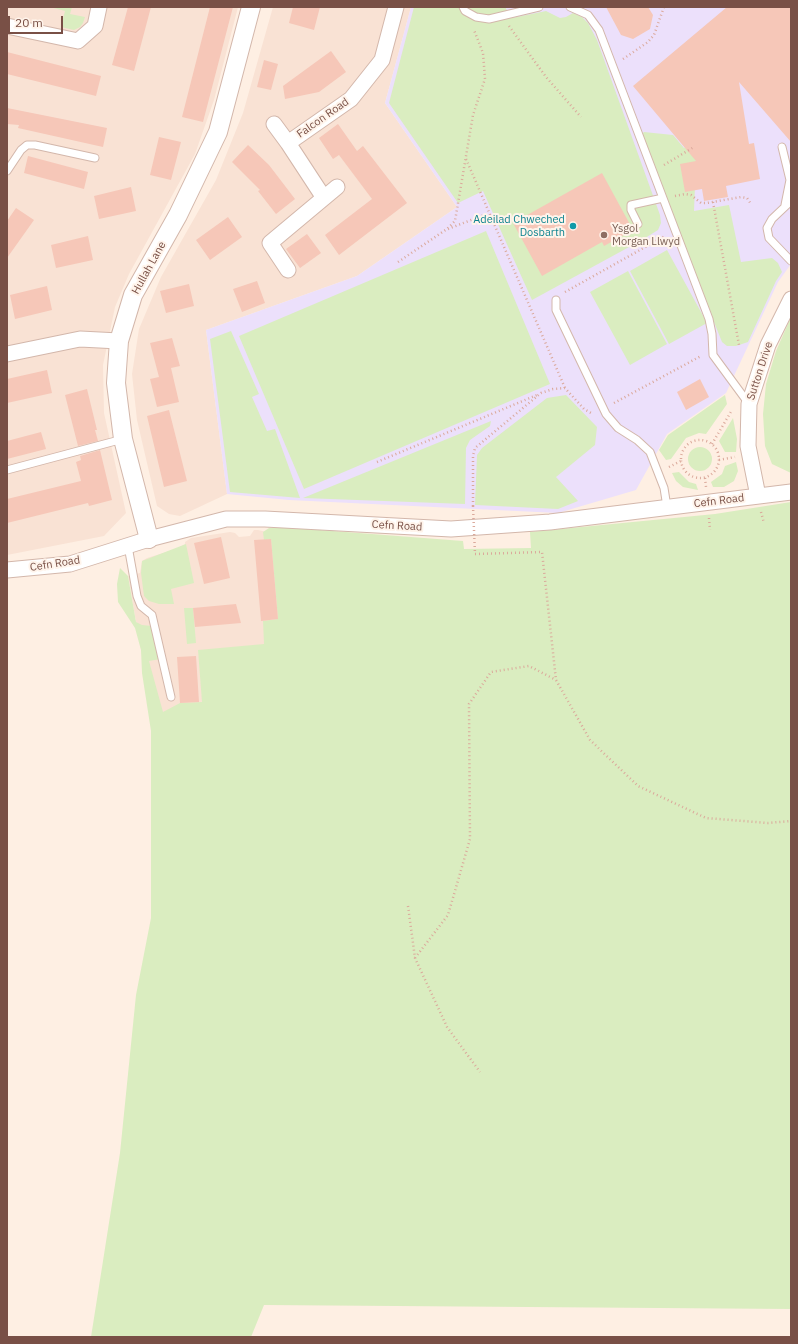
<!DOCTYPE html>
<html>
<head>
<meta charset="utf-8">
<style>
  body { margin:0 }
  #map { position:relative; width:798px; height:1344px; overflow:hidden; background:#feefe3; font-family:"IBM Plex Sans",sans-serif }
  canvas { display:block }
  .frame { position:absolute; inset:0; border:8px solid #795046; pointer-events:none }
  .scale { position:absolute; left:8px; top:16px; width:55px; height:18px; box-sizing:border-box; border:2px solid #795046; border-top:0; padding-left:5px; font-size:12px; line-height:14px; white-space:nowrap; color:#795046; -webkit-text-stroke:3px #fff4eb; paint-order:stroke }
</style>
</head>
<body>
<div id="map">
<canvas width="798" height="1344"></canvas>
<div class="frame"></div>
<div class="scale">20 m</div>
</div>
<script>
const ctx = document.querySelector('canvas').getContext('2d');
ctx.lineJoin = 'round';
function paint(path, color) { ctx.fillStyle = color; ctx.fill(path, 'evenodd'); }
const toPath = rows => new Path2D(rows.map(r => 'M' + r).join(''));
function stroke(path, color, width, dash) { ctx.strokeStyle = color; ctx.lineWidth = width; ctx.lineCap = dash ? 'butt' : 'round'; ctx.setLineDash(dash || []); ctx.stroke(path); }
function drawText(font, color, halo, rows, align = 'center') {
  ctx.font = font + ' "IBM Plex Sans",sans-serif'; ctx.lineWidth = 4; ctx.setLineDash([]); ctx.textBaseline = 'middle'; ctx.strokeStyle = halo; ctx.fillStyle = color; for (const [text, x, y, turn = 0] of rows) {
    ctx.save(); ctx.translate(x, y); ctx.rotate((+turn || 0) * Math.PI / 180); ctx.textAlign = isNaN(turn) ? turn : align; if (halo) ctx.strokeText(text, 0, 0); ctx.fillText(text, 0, 0); ctx.restore();
  }
}
paint(toPath([
  [7,7,238,7,214,100,195,154,129,274,115,307,103,365,104,413,126,513,104,536,7,555],
  [273,7,411,7,385,103,457,207,357,276,206,330,227,494,180,516,169,514,157,506,137,420,132,374,139,329,161,277,216,180,243,113],
  [254,530,258,530,288,537,289,727,159,718,141,650,128,576,140,573,142,561,147,558,176,549,185,544,185,542,191,538,230,532,235,533,239,537,250,536]
]), '#f9e2d4');
paint(toPath([
  [411,7,791,7,791,264,778,282,726,393,667,434,636,490,558,513,289,500,227,494,206,330,357,276,457,207,385,103]
]), '#ece0fb');
paint(toPath([
  [50,7,72,7,70,14,85,17,83,23,80,27,74,30,61,27,65,11],
  [414,7,505,7,512,18,546,11,560,18,566,17,573,13,582,17,588,23,597,40,660,215,661,223,658,230,642,240,532,300,483,191,458,203,389,103],
  [644,132,673,135,684,148,692,141,696,161,694,211,729,205,741,262,772,258,778,263,782,272,776,281,748,342,736,346,727,346,722,342,674,222,642,134],
  [486,231,550,384,304,489,239,336],
  [667,250,707,323,669,344,630,271],
  [628,271,667,344,630,365,590,292],
  [791,317,791,473,772,464,765,446,763,414,766,384,776,351],
  [231,331,259,394,252,397,267,431,275,429,300,498,230,492,210,339],
  [566,395,597,427,595,445,556,477,578,501,558,509,475,505,477,455,482,448,547,398],
  [725,395,727,404,706,434,699,433,686,438,671,459,666,460,659,450,668,435],
  [733,418,737,439,736,452,725,452,719,441],
  [491,421,490,426,470,440,466,448,465,504,303,498],
  '688 459a12 12 0 1 1 24 0a12 12 0 1 1-24 0Z',
  [736,462,738,471,734,481,724,487,713,487,711,482,722,474,725,466],
  [679,472,689,482,696,484,698,490,683,487,676,481,672,473],
  [791,502,791,1309,264,1305,251,1337,91,1337,120,1153,136,995,151,918,151,731,142,673,141,650,135,628,118,602,117,584,120,568,128,576,136,622,142,625,152,626,161,659,149,661,163,712,180,703,202,702,198,650,264,644,263,621,278,619,271,539,264,540,263,532,269,528,294,528,463,541,464,549,531,548,530,532,715,514],
  [186,544,194,583,171,589,174,604,159,604,149,601,144,596,141,573,142,561],
  [184,608,193,608,196,643,187,644]
]), '#daedc0');
paint(toPath([
  [128,7,151,7,134,71,112,65],
  [210,7,233,7,203,122,182,117],
  [293,7,320,7,314,30,289,23],
  [606,7,648,7,653,15,650,29,633,39,621,35],
  [727,7,791,7,791,142,739,82,749,144,754,143,760,179,726,186,728,197,704,201,702,189,685,192,680,164,696,161,633,86],
  [331,51,346,72,319,92,285,99,283,86],
  [7,52,101,76,96,96,7,74],
  [264,60,278,64,271,90,257,87],
  [7,108,107,128,103,147,18,128,19,125,7,124],
  [338,124,357,151,363,146,407,203,339,255,325,235,372,199,339,155,333,159,319,138],
  [159,137,181,142,171,180,150,175],
  [248,145,269,165,295,199,276,214,258,191,260,190,232,162],
  [28,156,88,172,84,189,24,173],
  [602,173,633,230,604,246,602,242,542,276,513,223],
  [131,187,136,211,99,219,94,196],
  [16,208,34,220,7,258,7,221],
  [228,217,242,237,210,260,196,240],
  [307,234,321,253,300,268,286,249],
  [88,236,93,260,56,268,51,245],
  [257,281,265,303,242,312,233,289],
  [189,284,194,306,166,313,160,291],
  [47,286,52,310,15,319,10,295],
  [172,338,180,366,171,368,179,402,157,407,150,379,159,377,150,343],
  [47,370,52,393,7,403,7,379],
  [700,379,709,397,686,410,677,392],
  [87,389,97,430,95,430,98,441,78,446,65,395],
  [169,410,187,481,164,487,147,416],
  [41,432,46,449,7,459,7,441],
  [100,450,112,500,89,506,88,503,7,523,7,499,81,481,76,462,81,460,80,456],
  [221,537,230,578,204,584,194,543],
  [271,539,278,619,261,621,254,540],
  [236,604,241,623,195,627,193,608],
  [196,656,199,702,180,703,177,657]
]), '#f6c7b8');
const service = toPath([
  [463,7,465,11,476,17,489,19,539,7],
  [570,7,588,15,599,30,709,319,712,334,713,355,749,404],
  [782,147,790,180,785,205],
  [7,171,21,150,27,145,35,145,95,158],
  [791,201,772,219,767,228,769,238,791,261],
  [638,224,631,210,631,205,663,198],
  [556,300,556,310,606,414,618,428,637,440,650,452,664,488,667,507],
  [7,470,123,439],
  [128,546,137,596,141,606,152,615,171,697]
]);
const minor = toPath([
  [7,26,78,41,95,26,99,7],
  [274,124,288,143,351,99,382,60,396,7],
  [288,143,324,198],
  [288,270,270,243,337,187],
  [7,354,80,339,119,341],
  [758,496,748,446,749,404,768,345,791,299],
  [7,570,70,564,149,539,226,519,265,519,451,529,550,522,791,492]
]);
const tertiary = toPath([
  [149,539,123,439,116,383,119,341,133,295,178,215,218,132,251,7]
]);
stroke(service, '#d3b7ab', 9);
stroke(minor, '#d3b7ab', 17);
stroke(tertiary, '#d3b7ab', 20);
stroke(toPath([
  [509,26,546,77,581,117],
  [623,59,648,42,654,35,664,7],
  [466,159,565,388],
  [664,165,694,147],
  [675,196,685,194,691,195,701,203,707,203,741,197,747,198,751,204],
  [713,202,739,345],
  [448,229,489,213],
  [398,262,447,229,455,221,473,115,485,79,483,53,474,30],
  [565,292,665,236],
  [614,403,701,356],
  '681 459a19 19 0 1 1 38 0a19 19 0 1 1-38 0Z',
  [712,444,732,410],
  [719,460,735,457],
  [377,462,537,395],
  [669,467,681,461],
  [705,478,706,487],
  [473,506,473,456,475,448,541,393,553,389,565,388,584,409,591,413],
  [761,512,764,523],
  [709,518,710,530],
  [475,554,542,552,556,680,590,740,638,786,706,818,768,823,791,821],
  [408,906,415,958,447,1027,480,1072],
  [415,958,448,915,470,839,469,704,491,672,529,666,556,680]
]), '#dba99b', 2.5, [1, 3]);
stroke(service, '#fff', 7);
stroke(minor, '#fff', 15);
stroke(tertiary, '#fff', 18);
stroke(toPath([
  [473,506,475,554]
]), '#dba99b', 2.5, [1, 3]);
for (const [x, y, r, color] of [
  [573,226,4,"#0f9aa8"],
  [604,235,4,"#8d6e63"]
]) { const dot = new Path2D(); dot.arc(x, y, r, 0, 2 * Math.PI); ctx.fillStyle = color; ctx.fill(dot); stroke(dot, '#fff4eb', 1.5); }
drawText('11px', '#795046', '#fff4eb', [
  ["Falcon Road",323,118,-35],
  ["Hullah Lane",149,268,-61],
  ["Sutton Drive",760,371,-72],
  ["Cefn Road",719,501,-7],
  ["Cefn Road",397,526,3],
  ["Cefn Road",55,564,-9]
]);
drawText('11px', '#0d838f', '#fff4eb', [
  ["Adeilad Chweched",565,220],
  ["Dosbarth",565,233]
], 'right');
drawText('11px', '#785e54', '#fff4eb', [
  ["Ysgol",612,229],
  ["Morgan Llwyd",612,242]
], 'left');
</script>
</body>
</html>
